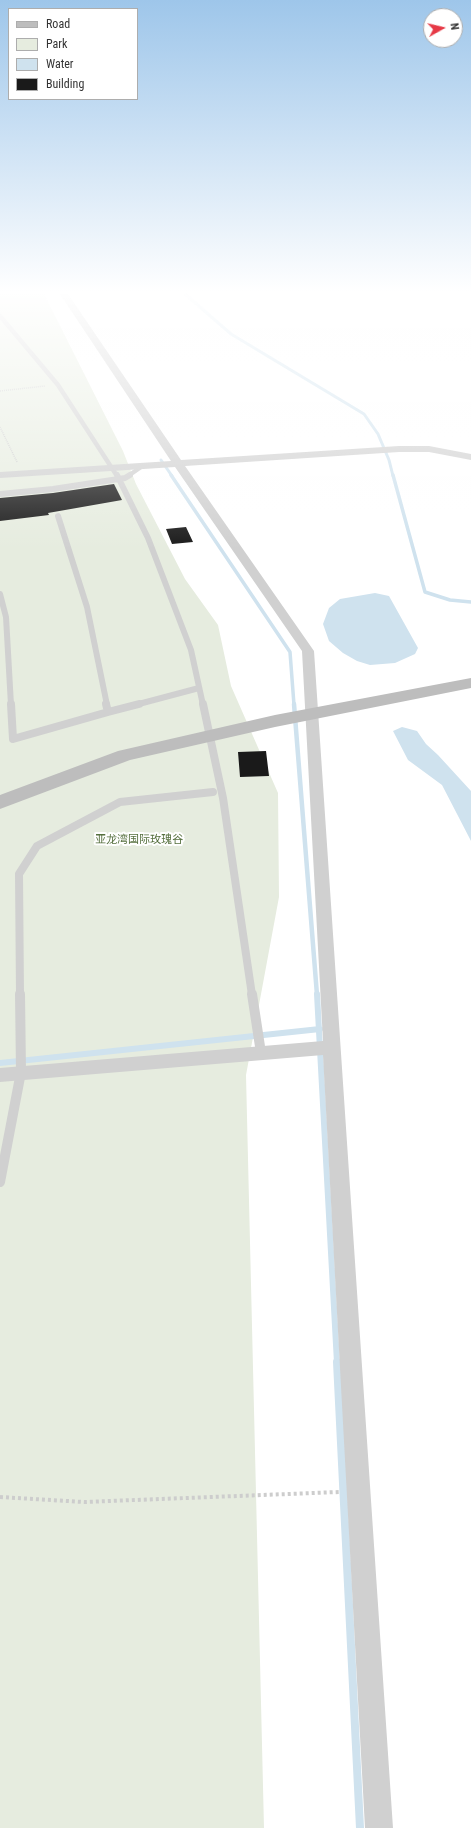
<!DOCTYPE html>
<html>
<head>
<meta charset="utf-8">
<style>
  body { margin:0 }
  #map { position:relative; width:471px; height:1828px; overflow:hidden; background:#fff; font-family:"Roboto Condensed",sans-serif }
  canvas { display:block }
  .legend { position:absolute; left:8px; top:8px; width:130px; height:92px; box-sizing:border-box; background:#fff; border:1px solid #adadad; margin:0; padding:5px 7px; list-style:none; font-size:12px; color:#333 }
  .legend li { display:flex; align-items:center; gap:8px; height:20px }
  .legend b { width:20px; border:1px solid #adadad }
  .north { position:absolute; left:423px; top:8px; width:40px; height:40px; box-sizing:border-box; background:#fff; border:1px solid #adadad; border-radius:50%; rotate:82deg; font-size:11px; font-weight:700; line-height:16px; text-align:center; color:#333 }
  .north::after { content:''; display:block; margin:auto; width:14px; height:18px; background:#e63946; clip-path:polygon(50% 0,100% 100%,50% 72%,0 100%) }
</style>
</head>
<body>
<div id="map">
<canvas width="471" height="1828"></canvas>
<ul class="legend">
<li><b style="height:5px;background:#bdbdbd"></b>Road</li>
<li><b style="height:11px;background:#e6ecdf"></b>Park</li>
<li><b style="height:11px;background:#cfe2ee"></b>Water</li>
<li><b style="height:11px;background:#1a1a1a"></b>Building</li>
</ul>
<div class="north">N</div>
</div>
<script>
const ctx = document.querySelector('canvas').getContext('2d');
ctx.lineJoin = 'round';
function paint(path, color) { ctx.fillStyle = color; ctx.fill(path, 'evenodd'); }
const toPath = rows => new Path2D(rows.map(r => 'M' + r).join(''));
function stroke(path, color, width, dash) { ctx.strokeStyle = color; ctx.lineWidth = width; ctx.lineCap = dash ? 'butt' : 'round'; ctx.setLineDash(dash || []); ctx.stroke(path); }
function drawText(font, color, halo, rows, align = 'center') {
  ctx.font = font + ' "Roboto Condensed","Noto Sans SC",sans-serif'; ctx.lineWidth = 4; ctx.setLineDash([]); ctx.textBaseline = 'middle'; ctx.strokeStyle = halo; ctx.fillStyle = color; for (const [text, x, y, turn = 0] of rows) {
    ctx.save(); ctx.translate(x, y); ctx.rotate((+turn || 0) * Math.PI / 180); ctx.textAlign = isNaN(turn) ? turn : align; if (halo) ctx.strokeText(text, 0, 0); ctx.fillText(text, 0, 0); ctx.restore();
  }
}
paint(toPath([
  [0,294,44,294,123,451,136,484,185,579,218,625,231,686,278,793,279,897,246,1075,264,1828,0,1828]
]), '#e6ecdf');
paint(toPath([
  [375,593,389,596,418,648,415,654,395,663,370,665,357,661,343,653,329,641,323,624,329,608,340,599],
  [402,727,417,731,426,744,438,755,471,791,471,841,442,785,408,760,393,731]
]), '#cfe2ee');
stroke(toPath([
  [185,294,231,334,364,414,378,434,389,460,393,476],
  [161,460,172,476]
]), '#cfe2ee', 3);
stroke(toPath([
  [171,475,290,652,294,705],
  [393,475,425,592,450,600,471,602]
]), '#cfe2ee', 3.5);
stroke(toPath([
  [294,704,317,995]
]), '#cfe2ee', 4.5);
stroke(toPath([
  [317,994,337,1363],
  [0,1063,320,1029]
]), '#cfe2ee', 6);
stroke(toPath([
  [337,1362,360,1828]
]), '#cfe2ee', 8);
paint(toPath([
  [114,484,122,500,48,513,49,515,0,521,0,498,53,493],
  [186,527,193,542,172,544,166,529],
  [266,751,269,776,240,777,238,752]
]), '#1a1a1a');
stroke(toPath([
  [0,391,45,386],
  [0,427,17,462]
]), '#cdcdcd', 1.5, [1, 1]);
stroke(toPath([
  [0,1497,84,1502,339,1492]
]), '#cdcdcd', 4, [3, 3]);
stroke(toPath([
  [0,316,58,385,117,476],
  [128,476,141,467]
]), '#d0d0d0', 4.5);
stroke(toPath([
  [117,475,148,538,191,650,203,705],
  [0,494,53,489,125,478,130,475],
  [58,516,87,607,107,705],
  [0,594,6,617,11,705],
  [135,705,199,688]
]), '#d0d0d0', 6);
stroke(toPath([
  [11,704,13,739,108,712,106,704],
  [203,704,223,798,252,995],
  [108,712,139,704],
  [20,995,19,874,37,846,120,802,213,792]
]), '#d0d0d0', 8);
stroke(toPath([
  [252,994,261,1053],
  [0,1182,21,1072,20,994]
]), '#d0d0d0', 10);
paint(toPath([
  [60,294,68,294,181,460,399,446,429,446,471,454,471,460,429,452,399,452,185,466,314,651,393,1828,365,1828,323,1055,0,1082,0,1068,323,1041,302,651,175,467,0,478,0,472,171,461,60,294]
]), '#d0d0d0');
paint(toPath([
  [471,678,471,688,275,727,130,760,0,809,0,795,118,751,275,715,471,678]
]), '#bdbdbd');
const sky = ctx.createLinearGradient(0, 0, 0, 550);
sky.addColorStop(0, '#9ec6ea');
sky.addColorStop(0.53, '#fff');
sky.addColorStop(1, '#ffffff00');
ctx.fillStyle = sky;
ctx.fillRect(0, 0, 471, 550);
drawText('11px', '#56703f', '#fff', [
  ["亚龙湾国际玫瑰谷",139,840]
]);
</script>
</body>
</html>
